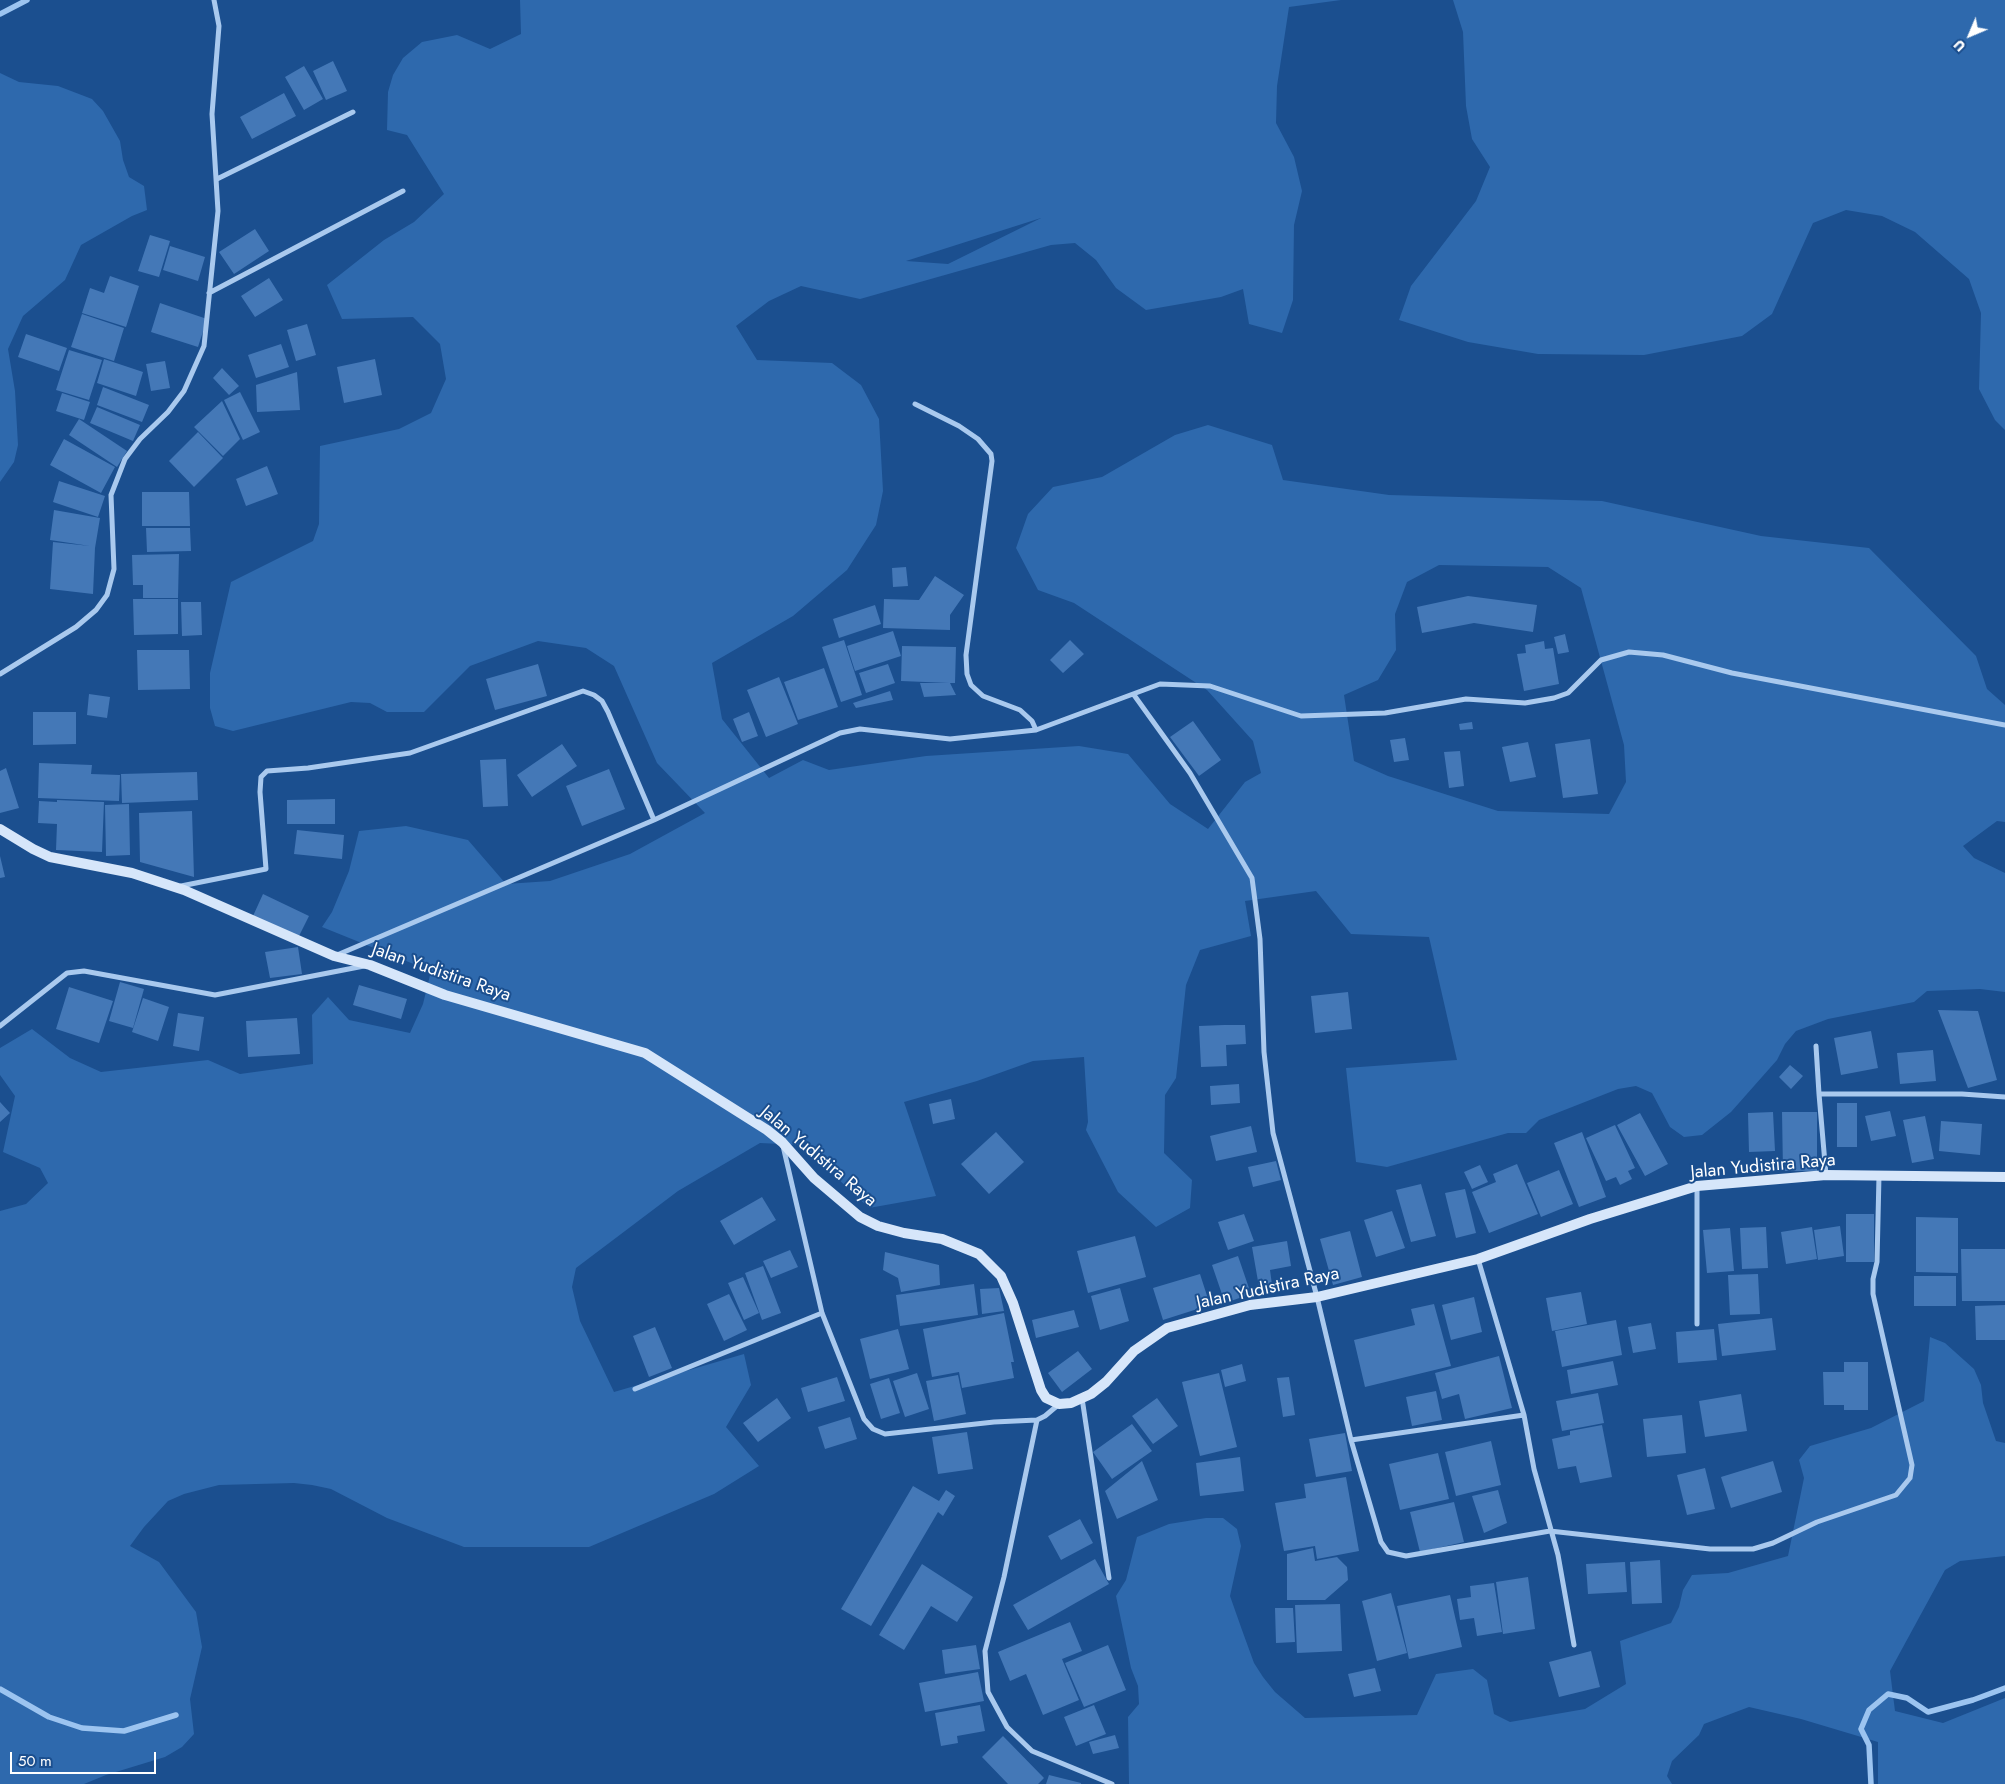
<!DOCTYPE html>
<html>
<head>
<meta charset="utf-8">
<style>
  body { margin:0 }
  #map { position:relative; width:2005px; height:1784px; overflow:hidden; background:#1b4f8f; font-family:Jost,sans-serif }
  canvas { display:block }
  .north { position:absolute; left:1945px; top:10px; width:50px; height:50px; -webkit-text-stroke:4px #1b4f8f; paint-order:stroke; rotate:225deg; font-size:14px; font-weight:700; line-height:20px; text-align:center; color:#fff }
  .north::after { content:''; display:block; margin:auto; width:18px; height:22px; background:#fff; clip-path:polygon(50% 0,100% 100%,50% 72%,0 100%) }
  .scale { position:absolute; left:10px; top:1752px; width:146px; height:22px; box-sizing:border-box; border:2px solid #fff; border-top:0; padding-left:6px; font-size:15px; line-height:18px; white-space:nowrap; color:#fff; -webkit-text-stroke:4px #1b4f8f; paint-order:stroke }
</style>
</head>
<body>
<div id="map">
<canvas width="2005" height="1784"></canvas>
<div class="north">U</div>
<div class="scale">50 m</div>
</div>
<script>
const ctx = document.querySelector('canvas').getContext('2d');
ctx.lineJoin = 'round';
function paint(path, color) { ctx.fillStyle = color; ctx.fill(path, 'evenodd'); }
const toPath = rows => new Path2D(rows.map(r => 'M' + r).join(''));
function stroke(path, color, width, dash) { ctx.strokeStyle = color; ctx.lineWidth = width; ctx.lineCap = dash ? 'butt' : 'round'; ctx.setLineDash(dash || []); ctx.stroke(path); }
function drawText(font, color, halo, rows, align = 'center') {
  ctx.font = font + ' Jost,sans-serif'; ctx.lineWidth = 4; ctx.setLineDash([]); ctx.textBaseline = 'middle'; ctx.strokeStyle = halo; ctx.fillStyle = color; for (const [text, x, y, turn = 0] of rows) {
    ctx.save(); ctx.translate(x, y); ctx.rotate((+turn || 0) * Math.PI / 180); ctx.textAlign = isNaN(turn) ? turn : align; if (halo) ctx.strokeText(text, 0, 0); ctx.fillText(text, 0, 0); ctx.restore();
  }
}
paint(toPath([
  [520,0,1341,0,1289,7,1277,86,1276,123,1294,157,1302,191,1294,225,1293,300,1282,333,1249,324,1243,289,1221,297,1146,310,1116,288,1096,260,1075,243,1051,245,860,299,801,286,769,301,736,326,757,360,832,363,861,385,879,419,883,491,876,525,847,570,793,616,712,663,722,719,769,778,803,760,829,770,926,756,1079,746,1128,754,1170,804,1208,829,1245,782,1261,773,1253,741,1207,690,1074,603,1038,590,1016,548,1028,514,1053,487,1102,477,1175,435,1208,425,1272,445,1283,480,1389,495,1602,501,1761,536,1869,548,1976,656,1987,689,2005,705,2005,822,1997,821,1963,846,1974,858,2005,873,2005,992,1980,989,1927,991,1914,1002,1828,1019,1796,1031,1785,1044,1777,1060,1731,1112,1702,1135,1684,1137,1670,1127,1652,1093,1636,1086,1618,1089,1539,1120,1526,1133,1508,1133,1387,1167,1356,1162,1346,1068,1457,1060,1429,937,1351,934,1316,891,1245,901,1251,936,1200,950,1186,985,1176,1078,1165,1095,1164,1153,1192,1180,1190,1208,1156,1227,1118,1192,1086,1130,1088,1122,1084,1057,1033,1061,977,1081,904,1102,936,1196,869,1208,802,1145,760,1143,678,1191,576,1268,572,1287,580,1321,614,1392,744,1354,751,1385,726,1427,759,1466,714,1494,589,1547,464,1547,387,1518,331,1489,312,1485,294,1483,219,1485,184,1494,168,1501,144,1527,130,1546,159,1562,196,1612,202,1647,190,1699,194,1734,182,1747,165,1757,106,1775,84,1784,0,1784,0,1211,26,1204,48,1183,40,1168,3,1152,15,1096,0,1075,0,1048,32,1029,70,1058,101,1072,208,1060,240,1074,313,1064,312,1015,328,997,349,1020,410,1033,423,1004,431,971,322,927,332,912,349,871,359,831,406,826,468,840,506,884,550,881,630,854,705,813,657,763,614,666,586,648,538,641,470,666,424,712,387,712,370,703,351,702,233,731,215,726,210,708,210,673,231,582,313,541,319,524,320,446,399,429,431,413,446,379,440,344,413,317,342,319,327,285,384,240,414,222,444,194,407,135,387,130,388,92,393,75,403,58,422,42,457,35,490,49,521,34],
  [1041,218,948,264,906,261],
  [1439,565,1548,567,1581,588,1624,745,1626,782,1609,814,1498,811,1388,776,1354,761,1344,695,1378,680,1396,650,1395,614,1407,582],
  [1453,0,2005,0,2005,430,1995,420,1979,389,1981,313,1969,279,1915,232,1882,216,1846,210,1813,223,1772,314,1742,336,1644,355,1538,354,1468,342,1399,320,1411,286,1476,201,1490,167,1472,139,1466,106,1463,32],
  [0,73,19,82,58,86,92,99,103,111,120,141,123,160,129,177,144,186,147,210,132,216,81,245,65,280,23,316,8,349,15,391,18,445,14,462,0,482],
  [1930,1337,1945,1343,1974,1369,1981,1385,1983,1403,1996,1441,2005,1443,2005,1556,1960,1561,1945,1570,1890,1671,1895,1711,1943,1723,2005,1698,2005,1784,1878,1784,1878,1742,1801,1719,1749,1707,1704,1724,1699,1735,1672,1761,1667,1776,1672,1784,1129,1784,1128,1717,1139,1704,1138,1686,1131,1668,1116,1596,1126,1580,1137,1537,1169,1524,1206,1518,1223,1518,1237,1529,1241,1546,1230,1596,1242,1630,1254,1663,1263,1677,1275,1692,1305,1718,1417,1715,1436,1674,1473,1669,1487,1680,1494,1714,1510,1722,1585,1709,1626,1684,1620,1641,1671,1623,1679,1607,1683,1590,1692,1575,1728,1573,1788,1556,1804,1478,1799,1460,1810,1446,1871,1428,1924,1401]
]), '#2e69ad');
stroke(toPath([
  [0,14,27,0],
  [0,1689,49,1717,82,1728,124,1731,176,1715],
  [1871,1784,1869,1745,1861,1729,1869,1710,1888,1694,1907,1698,1928,1712,1973,1700,2005,1688]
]), '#9cc4f0', 5.5);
paint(toPath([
  [333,61,347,91,326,100,313,71],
  [304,66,323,99,304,110,285,77],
  [284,93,296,116,252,139,240,117],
  [255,229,269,251,234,274,219,252],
  [150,235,170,241,159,277,138,271],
  [170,246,205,257,198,281,163,270],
  [110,276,139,286,126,327,82,313,90,288,104,293],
  [269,278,283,300,255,317,241,296],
  [160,303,207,319,198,347,151,332],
  [82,314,124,328,114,361,71,347],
  [307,324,316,355,296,361,287,330],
  [26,334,67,348,59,371,18,357],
  [281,344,289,367,256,378,248,355],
  [69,350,102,360,89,400,56,390],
  [104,359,143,372,136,396,97,383],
  [375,359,382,395,344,403,337,367],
  [165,361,170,388,151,391,146,364],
  [222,368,239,386,229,395,213,378],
  [297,372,300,410,257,412,256,385],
  [103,387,149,405,142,422,97,405],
  [240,392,260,432,243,440,224,400],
  [62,393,90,402,84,420,56,411],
  [222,401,240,439,223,456,194,427],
  [97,407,140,425,133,441,90,423],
  [79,419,127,451,117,467,69,435],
  [198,432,223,458,194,487,169,461],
  [64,439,115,467,101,493,50,465],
  [267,466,278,494,246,506,236,479],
  [59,481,105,496,98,517,53,502],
  [142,492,189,492,190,526,142,526],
  [54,510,100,518,95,548,93,594,50,589,53,542,90,546,50,540],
  [146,528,190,528,191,551,147,552],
  [179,554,178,598,143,598,143,585,133,585,132,555],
  [906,567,908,586,893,587,892,568],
  [935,576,964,595,950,615,950,630,883,628,884,599,919,600],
  [1468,596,1537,605,1533,632,1474,623,1422,633,1417,607],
  [133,599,178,599,178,634,134,635],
  [181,602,201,602,202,635,182,636],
  [875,605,881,624,839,638,833,619],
  [893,631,901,656,855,671,847,646],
  [1565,634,1569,652,1558,654,1554,637],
  [844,640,862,695,841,702,822,647],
  [1070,640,1084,654,1063,673,1050,660],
  [1544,641,1545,649,1553,648,1559,684,1524,691,1517,654,1526,653,1525,645],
  [902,646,956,647,955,683,950,683,956,695,924,697,920,683,949,683,901,681],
  [137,650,189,650,190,689,138,690],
  [538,664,547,696,495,710,486,679],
  [888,664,895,683,866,693,859,673],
  [824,668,838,707,798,720,784,682],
  [779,677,798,724,766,737,747,690],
  [890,691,893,700,856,708,853,703],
  [89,694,110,697,107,718,87,715],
  [33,712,76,712,76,744,33,745],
  [749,712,758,736,742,742,733,719],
  [1193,721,1221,760,1199,776,1170,737],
  [1472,722,1473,729,1460,730,1459,724],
  [1405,738,1409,760,1394,762,1390,740],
  [1590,739,1598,794,1563,798,1555,744],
  [1528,742,1536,777,1510,782,1502,747],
  [562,744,577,766,532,797,517,775],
  [1460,751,1464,786,1449,788,1444,752],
  [506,759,508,806,483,807,480,760],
  [39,763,92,765,91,774,120,775,119,801,38,798],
  [6,768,19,808,0,813,0,771],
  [609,769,625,809,582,826,566,786],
  [197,772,198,800,122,803,121,774],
  [335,799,335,824,287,824,287,800],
  [57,800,104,802,102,852,56,850,57,824,38,823,39,801,57,802],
  [129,804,130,855,106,856,105,805],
  [192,811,194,877,140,862,139,813],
  [297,830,344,835,342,859,294,854],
  [0,856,5,877,0,878],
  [263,894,309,916,298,938,253,916],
  [298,947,302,974,270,978,265,952],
  [120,982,144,989,133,1028,109,1021],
  [359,985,407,999,401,1019,353,1005],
  [69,987,113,1001,99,1043,56,1029],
  [1348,992,1352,1029,1315,1033,1311,996],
  [143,998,169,1007,158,1041,132,1032],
  [1938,1010,1978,1011,1997,1080,1968,1088],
  [178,1013,204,1017,199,1051,173,1046],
  [297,1018,300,1054,248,1057,246,1021],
  [1224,1025,1245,1025,1246,1044,1226,1045,1227,1066,1201,1067,1199,1026],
  [1871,1031,1878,1068,1841,1075,1834,1038],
  [1933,1050,1936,1081,1900,1084,1897,1053],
  [1790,1065,1803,1076,1791,1089,1779,1077],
  [1239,1084,1240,1103,1211,1105,1210,1086],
  [951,1099,955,1119,933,1124,929,1104],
  [0,1102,10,1113,0,1122],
  [1837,1103,1857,1103,1857,1147,1837,1147],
  [1890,1111,1896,1136,1871,1141,1865,1116],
  [1773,1112,1775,1151,1749,1152,1748,1113],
  [1782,1112,1817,1112,1817,1171,1783,1171],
  [1640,1113,1668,1164,1645,1176,1617,1125],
  [1925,1116,1934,1159,1912,1163,1903,1120],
  [1941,1121,1982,1124,1980,1155,1939,1151],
  [1615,1125,1635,1168,1628,1171,1632,1179,1620,1185,1616,1177,1606,1181,1586,1138],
  [1251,1126,1257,1152,1216,1161,1210,1136],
  [996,1132,1024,1162,989,1194,961,1164],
  [1582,1132,1606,1197,1579,1207,1554,1143],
  [1276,1161,1281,1180,1253,1187,1248,1167],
  [1517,1164,1538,1214,1489,1233,1472,1192,1496,1182,1493,1174],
  [1480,1165,1488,1182,1472,1189,1464,1172],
  [1559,1170,1573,1204,1541,1217,1527,1183],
  [1421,1184,1436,1236,1411,1242,1396,1190],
  [1465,1189,1476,1233,1456,1238,1445,1193],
  [762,1197,776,1220,734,1245,720,1221],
  [1392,1211,1405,1248,1376,1257,1364,1220],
  [1244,1214,1254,1241,1228,1250,1218,1222],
  [1846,1214,1874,1214,1874,1262,1846,1262],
  [1916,1217,1958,1218,1958,1273,1916,1272],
  [1840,1226,1844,1256,1818,1260,1814,1230],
  [1766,1227,1768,1268,1742,1269,1740,1228],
  [1812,1227,1817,1259,1786,1264,1781,1232],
  [1730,1228,1734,1271,1707,1273,1703,1230],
  [1350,1231,1362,1277,1333,1285,1320,1239],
  [1135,1236,1146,1277,1088,1293,1077,1251],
  [1287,1241,1291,1266,1270,1270,1272,1285,1259,1287,1252,1247],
  [1961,1249,2005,1249,2005,1301,1962,1301],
  [790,1250,798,1267,771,1278,763,1261],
  [885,1252,939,1265,940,1285,901,1292,898,1278,883,1270],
  [1238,1256,1251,1294,1225,1303,1212,1265],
  [763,1266,781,1313,762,1320,745,1273],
  [1200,1274,1210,1305,1163,1320,1153,1288],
  [1758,1274,1760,1314,1730,1315,1728,1275],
  [1914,1276,1956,1276,1956,1306,1914,1306],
  [743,1277,759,1313,744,1320,728,1283],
  [974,1284,978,1315,900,1326,896,1295],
  [999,1288,1004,1311,982,1314,980,1289],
  [1120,1288,1129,1321,1100,1330,1091,1296],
  [1581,1292,1587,1324,1552,1331,1546,1298],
  [729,1294,747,1330,724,1341,707,1304],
  [1474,1297,1482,1332,1451,1340,1442,1305],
  [1434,1304,1451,1366,1365,1387,1354,1340,1415,1325,1411,1309],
  [2005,1305,2005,1340,1976,1340,1975,1306],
  [1074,1310,1079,1327,1036,1338,1032,1320],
  [1004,1313,1014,1362,1011,1362,1014,1378,962,1388,959,1372,932,1377,923,1329],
  [1772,1318,1776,1350,1722,1356,1718,1324],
  [1616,1320,1622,1355,1562,1367,1555,1331],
  [1651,1323,1656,1349,1633,1353,1628,1327],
  [655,1327,672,1368,649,1377,633,1336],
  [898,1329,909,1369,870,1379,860,1339],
  [1714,1329,1717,1360,1678,1363,1676,1332],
  [1078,1351,1092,1369,1062,1392,1048,1373],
  [1499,1356,1512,1408,1465,1419,1459,1394,1442,1399,1435,1373],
  [1613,1361,1618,1385,1571,1394,1567,1370],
  [1844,1362,1868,1362,1868,1410,1844,1410,1844,1405,1824,1405,1823,1372,1844,1372],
  [1242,1364,1246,1381,1225,1387,1221,1370],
  [917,1373,929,1409,905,1417,893,1381],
  [1219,1373,1237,1447,1200,1456,1182,1382],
  [958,1375,966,1414,934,1421,926,1381],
  [837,1377,845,1401,808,1412,801,1388],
  [1289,1377,1295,1415,1283,1417,1277,1378],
  [889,1378,900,1413,881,1419,870,1384],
  [1436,1391,1442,1420,1412,1426,1406,1397],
  [1598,1393,1604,1423,1562,1431,1556,1401],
  [1741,1394,1747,1431,1705,1437,1699,1401],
  [777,1398,791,1418,758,1442,743,1423],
  [1157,1398,1178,1426,1153,1444,1132,1416],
  [1682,1415,1686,1453,1647,1457,1643,1419],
  [850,1417,857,1439,825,1449,818,1427],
  [1132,1424,1152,1451,1112,1479,1093,1452],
  [1602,1425,1612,1477,1580,1483,1576,1466,1558,1469,1552,1439,1570,1435,1570,1431],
  [967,1432,973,1469,938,1474,932,1437],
  [1345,1433,1352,1471,1316,1477,1309,1439],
  [1491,1441,1501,1485,1456,1496,1445,1452],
  [1438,1453,1449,1499,1400,1510,1389,1464],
  [1240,1457,1244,1491,1200,1496,1196,1463],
  [1142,1461,1158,1500,1117,1519,1105,1491],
  [1773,1461,1782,1492,1731,1508,1721,1477],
  [1705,1468,1715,1509,1687,1515,1677,1475],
  [1346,1477,1359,1551,1317,1559,1315,1546,1284,1551,1275,1503,1306,1498,1304,1484],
  [913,1486,939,1501,946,1490,955,1496,943,1516,938,1512,871,1626,841,1609],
  [1498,1490,1507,1523,1484,1533,1472,1496],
  [1454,1502,1464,1542,1420,1552,1410,1512],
  [1080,1519,1093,1543,1061,1560,1048,1536],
  [1313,1548,1315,1561,1337,1557,1347,1567,1348,1580,1325,1600,1287,1600,1287,1554],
  [1095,1559,1109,1584,1028,1630,1013,1605],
  [1660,1560,1662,1603,1632,1604,1630,1562],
  [1625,1562,1627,1592,1588,1594,1586,1564],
  [922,1564,973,1597,957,1622,931,1606,904,1650,879,1635],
  [1528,1577,1535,1629,1503,1634,1496,1582],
  [1494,1583,1502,1632,1477,1636,1474,1618,1460,1620,1457,1599,1471,1597,1470,1586],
  [1391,1593,1407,1653,1377,1661,1362,1601],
  [1450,1595,1462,1647,1409,1659,1397,1606],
  [1340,1604,1342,1651,1297,1653,1295,1605],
  [1275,1608,1293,1608,1295,1642,1276,1643],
  [1070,1622,1082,1651,1062,1659,1079,1700,1043,1715,1026,1674,1010,1681,998,1652],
  [976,1645,980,1669,945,1674,942,1650],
  [1108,1645,1126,1690,1084,1707,1065,1663],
  [1591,1651,1600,1687,1559,1697,1549,1662],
  [1375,1668,1381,1691,1354,1697,1348,1674],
  [978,1672,984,1701,925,1712,919,1683],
  [980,1705,985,1731,957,1736,958,1743,941,1746,935,1713],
  [1094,1705,1106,1734,1076,1746,1064,1717],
  [1115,1735,1119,1748,1093,1754,1089,1742],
  [1003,1736,1044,1778,1038,1784,1008,1784,982,1757],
  [1049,1775,1081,1783,1081,1784,1046,1784]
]), '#4478b7');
stroke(toPath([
  [217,179,353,112],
  [209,293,403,191],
  [915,404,959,426,978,439,991,454,992,461,966,655,967,674,971,685,983,696,1020,710,1032,721,1036,730],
  [0,674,76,627,96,610,107,595,114,569,111,495,125,459,140,439,168,412,184,391,204,346,218,211,212,114,219,26,214,0],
  [1134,695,1190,773,1252,878,1260,939,1264,1052,1273,1133,1317,1297,1351,1440,1381,1542,1388,1552,1406,1556,1550,1531,1710,1549,1753,1549,1773,1543,1817,1522,1896,1495,1910,1478,1912,1465,1873,1294,1873,1279,1877,1262,1879,1176],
  [181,886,266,869,260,792,261,777,267,771,308,768,410,753,583,691,594,695,602,701,608,712,654,820],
  [337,955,654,820,840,733,860,729,950,739,1036,730,1160,684,1210,686,1301,716,1385,713,1466,699,1525,703,1554,698,1568,693,1601,660,1629,652,1663,655,1732,673,2005,725],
  [0,1026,67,973,84,971,215,995,364,966],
  [1816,1046,1819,1094],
  [783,1146,822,1313,864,1419,873,1429,885,1434,994,1422,1037,1420,1045,1416,1058,1405],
  [1826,1175,1819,1094,1962,1094,2005,1097],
  [1478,1259,1524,1415,1534,1469,1558,1555,1574,1645],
  [1697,1324,1697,1186],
  [635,1389,822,1313],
  [1082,1398,1109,1578],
  [1037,1420,1004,1577,985,1651,988,1692,1007,1727,1032,1751,1112,1784],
  [1351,1440,1524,1415]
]), '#a9c9ee', 5);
stroke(toPath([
  [0,829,33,849,50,857,132,873,184,890,334,956,370,965,445,995,645,1053,767,1130,782,1142,814,1178,860,1217,878,1226,904,1233,942,1239,979,1254,1001,1276,1013,1303,1041,1390,1046,1398,1059,1404,1071,1403,1091,1394,1106,1382,1134,1351,1167,1328,1250,1305,1317,1297,1478,1259,1590,1219,1697,1186,1826,1175,2005,1177]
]), '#d6e6fa', 10);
drawText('18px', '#fff', '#1b4f8f', [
  ["Jalan Yudistira Raya",441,973,19],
  ["Jalan Yudistira Raya",818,1157,40],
  ["Jalan Yudistira Raya",1763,1167,-5],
  ["Jalan Yudistira Raya",1268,1289,-12]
]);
</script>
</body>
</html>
